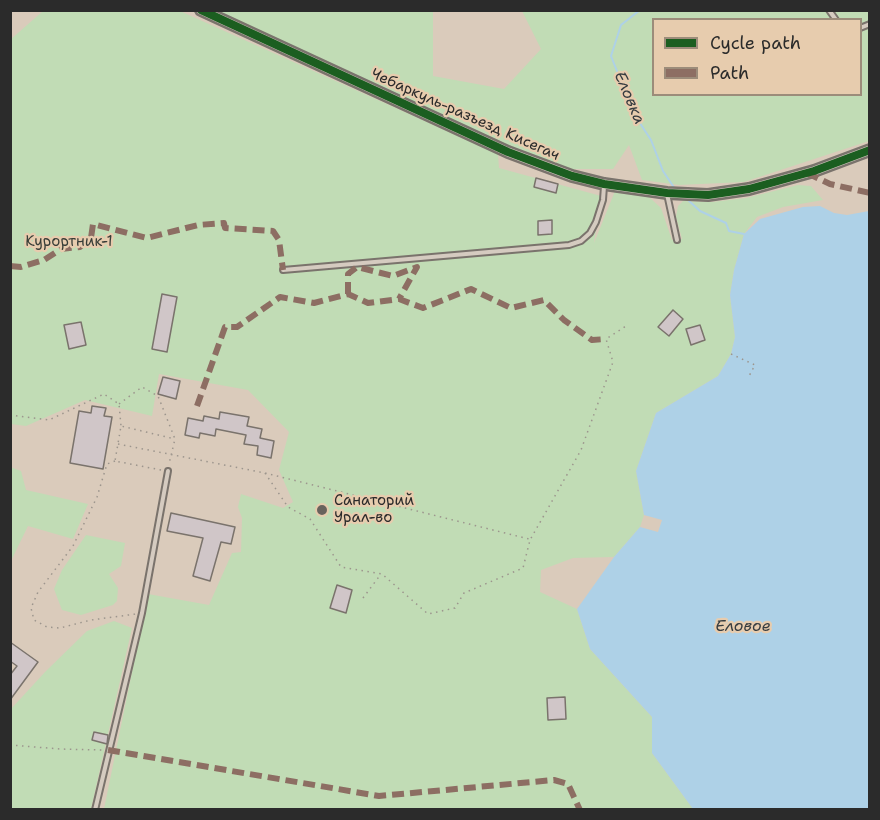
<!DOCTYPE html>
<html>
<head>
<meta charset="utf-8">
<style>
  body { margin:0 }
  #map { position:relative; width:880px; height:820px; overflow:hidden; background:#dacbbb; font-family:"Shantell Sans",sans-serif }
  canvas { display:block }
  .frame { position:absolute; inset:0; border:12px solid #2b2b2b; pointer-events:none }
  .legend { position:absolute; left:652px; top:18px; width:210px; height:78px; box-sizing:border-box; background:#e7ccae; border:2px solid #9c8c7a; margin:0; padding:8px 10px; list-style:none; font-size:18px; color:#2b2b2b }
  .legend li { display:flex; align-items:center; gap:12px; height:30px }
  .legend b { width:30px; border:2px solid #9c8c7a }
</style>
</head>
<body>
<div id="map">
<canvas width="880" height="820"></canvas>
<div class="frame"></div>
<ul class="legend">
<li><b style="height:8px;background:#1b5e20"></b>Cycle path</li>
<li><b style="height:8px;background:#8d6e63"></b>Path</li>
</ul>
</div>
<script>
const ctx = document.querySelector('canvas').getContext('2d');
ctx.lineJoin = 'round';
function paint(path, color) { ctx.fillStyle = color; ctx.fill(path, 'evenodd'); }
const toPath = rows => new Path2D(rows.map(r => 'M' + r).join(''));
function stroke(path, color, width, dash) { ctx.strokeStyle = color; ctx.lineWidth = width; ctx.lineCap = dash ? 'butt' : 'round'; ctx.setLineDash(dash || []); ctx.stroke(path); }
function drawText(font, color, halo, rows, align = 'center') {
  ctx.font = font + ' "Shantell Sans",sans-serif'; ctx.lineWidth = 4.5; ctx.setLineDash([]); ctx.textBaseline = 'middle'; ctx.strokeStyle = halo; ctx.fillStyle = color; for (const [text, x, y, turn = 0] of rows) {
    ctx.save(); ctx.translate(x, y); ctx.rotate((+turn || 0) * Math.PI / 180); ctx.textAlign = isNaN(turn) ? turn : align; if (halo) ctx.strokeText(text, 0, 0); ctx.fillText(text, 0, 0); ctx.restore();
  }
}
paint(toPath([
  [43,11,180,11,498,154,499,168,601,196,594,243,615,191,649,197,661,208,672,240,682,239,676,217,678,206,683,201,712,202,746,198,798,185,811,186,823,200,783,207,757,217,744,234,734,270,730,295,735,337,731,354,718,376,656,413,636,471,644,515,640,527,614,557,573,558,541,570,540,592,577,609,590,649,652,717,652,753,693,809,104,809,148,594,209,605,232,553,241,552,242,518,238,507,241,494,283,508,293,502,279,470,289,432,248,390,159,374,152,416,85,400,26,426,11,424,10,40],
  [217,11,433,11,433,76,504,89,541,49,522,11,869,11,869,141,744,182,679,185,642,180,629,145,613,169,570,169,514,149],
  [654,20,860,20,860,94,654,94],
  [10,467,21,471,26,490,88,504,73,539,28,526,11,561],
  [86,535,125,543,121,566,109,574,118,588,117,601,113,605,81,615,62,610,54,589,62,570],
  [114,621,132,628,91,809,11,810,11,709,45,672,87,631]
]), '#c1dcb5');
paint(toPath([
  [820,206,834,213,847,215,869,211,869,809,693,809,652,753,652,717,590,649,577,609,614,557,640,527,658,532,662,520,644,515,636,471,656,413,718,376,731,354,735,337,730,295,734,270,744,234,760,219,803,207]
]), '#aed1e7');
stroke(toPath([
  [640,10,621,25,611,56,634,114,651,140,663,171,675,189],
  [688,200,700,211,726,223,729,231,744,234]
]), '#aed1e7', 2);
const building = toPath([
  [536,178,558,184,556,193,534,187,536,178],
  [552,220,552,234,538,235,538,221,552,220],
  [162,294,177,297,167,352,152,349,162,294],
  [673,310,683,319,669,336,658,327,673,310],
  [81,322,86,345,69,349,64,325,81,322],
  [700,325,705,340,691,345,686,329,700,325],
  [163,377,180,381,176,399,158,394,163,377],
  [92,406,106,408,104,416,112,417,103,469,70,463,79,411,91,413,92,406],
  [220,412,249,417,247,426,262,429,260,438,274,441,271,458,257,455,258,446,244,444,246,435,216,429,215,436,200,433,199,438,185,435,188,418,203,421,204,416,219,419,220,412],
  [171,513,235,527,231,544,221,542,210,581,193,576,203,538,167,531,171,513],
  [337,585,352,590,346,613,330,608,337,585],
  [10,642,38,662,10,700,10,675,17,666,10,661,10,642],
  [565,697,566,719,548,720,547,698,565,697],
  [94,732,108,735,107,744,92,740,94,732]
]);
paint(building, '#d0c6c8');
stroke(building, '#7a736c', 1.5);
const service = toPath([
  [829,10,836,20],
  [860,28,870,24],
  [667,194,677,240],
  [283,270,569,245,581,241,590,233,596,222,603,200,604,186],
  [95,810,142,613,168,471]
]);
const tertiary = toPath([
  [201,10,508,152,572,176,604,184,667,193,708,195,749,189,814,171,870,150]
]);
stroke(service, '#7a736c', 8);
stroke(tertiary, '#7a736c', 14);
stroke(toPath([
  [731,354,755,365,748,378],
  [119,404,142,387,158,396,175,439,169,464],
  [10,415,49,420,104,394,119,404,121,426],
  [118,444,265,473,529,539],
  [115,461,107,464,97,497,73,546,38,592,31,608,34,620,47,627,60,628,91,620,136,614],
  [161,470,115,461,121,426,175,439],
  [265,473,288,507,310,519,341,567,382,574,428,614,455,608,464,593,523,568,530,540,581,450,613,362,606,339,626,326],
  [363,598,381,574],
  [10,745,60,749,102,750]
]), '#9c958d', 1.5, [1.5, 4.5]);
stroke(service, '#d5cbc0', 4);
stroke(tertiary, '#d5cbc0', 9);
stroke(toPath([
  [807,173,830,184,870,193],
  [10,266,21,267,44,260,61,249,80,247,91,238,93,224,147,238,198,225,224,223,225,228,273,231,279,240,283,270],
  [348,294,348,274,357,267,393,276,417,267,399,299],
  [197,406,225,327,237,327,280,297,314,303,348,294,368,303,399,299,423,308,471,289,511,308,544,300,564,320,592,340,606,339],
  [108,750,379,796,554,780,568,784,580,810]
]), '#8d6e63', 6, [12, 6]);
stroke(toPath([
  [201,10,508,152,572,176,604,184,667,193,708,195,749,189,814,171,870,150]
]), '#1b5e20', 8);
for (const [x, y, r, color] of [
  [322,510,6,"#68635d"]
]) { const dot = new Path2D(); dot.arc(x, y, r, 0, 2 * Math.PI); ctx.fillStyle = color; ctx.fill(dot); stroke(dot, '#e7ccae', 2); }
drawText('15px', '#2b2b2b', '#e7ccae', [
  ["Чебаркуль-разъезд Кисегач",465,115,24]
]);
drawText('15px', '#383e38', '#e7ccae', [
  ["Курортник-1",69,242]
]);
drawText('15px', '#2b2b2b', '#e7ccae', [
  ["Санаторий",334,501],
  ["Урал-во",334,518]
], 'left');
drawText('italic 16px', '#363c40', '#e7ccae', [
  ["Еловка",629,98,67],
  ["Еловое",743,627]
]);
</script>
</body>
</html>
